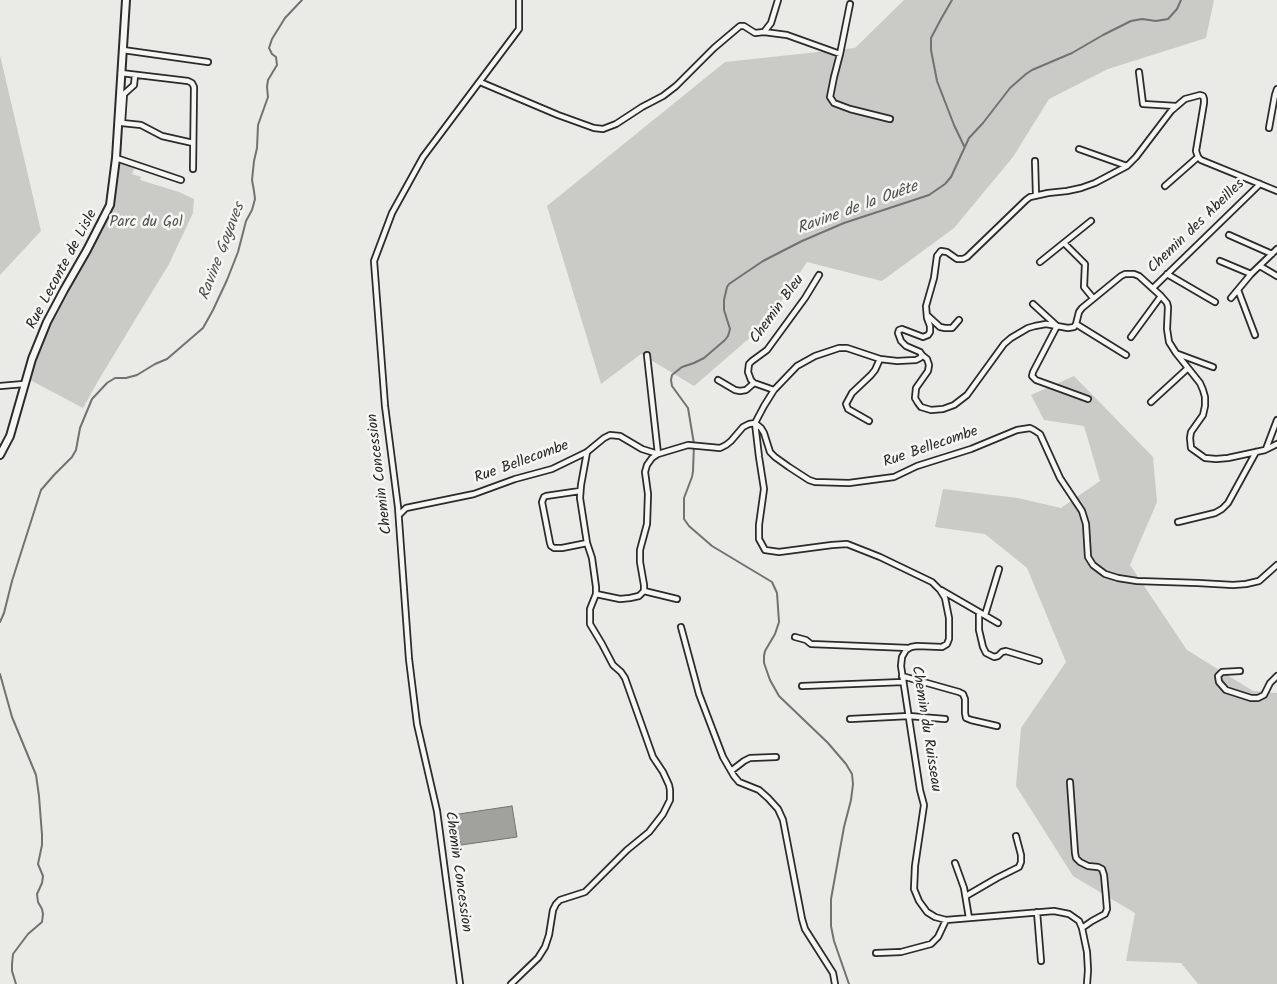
<!DOCTYPE html>
<html>
<head>
<meta charset="utf-8">
<style>
  body { margin:0 }
  canvas { display:block; background:#eaeae6 }
</style>
</head>
<body>
<canvas width="1277" height="984"></canvas>
<script>
const ctx = document.querySelector('canvas').getContext('2d');
ctx.lineJoin = 'round';
function paint(path, color) { ctx.fillStyle = color; ctx.fill(path, 'evenodd'); }
const toPath = rows => new Path2D(rows.map(r => 'M' + r).join(''));
function stroke(path, color, width, dash) { ctx.strokeStyle = color; ctx.lineWidth = width; ctx.lineCap = dash ? 'butt' : 'round'; ctx.setLineDash(dash || []); ctx.stroke(path); }
function drawText(font, color, halo, rows, align = 'center') {
  ctx.font = font + ' Kalam,sans-serif'; ctx.lineWidth = 5; ctx.setLineDash([]); ctx.textBaseline = 'middle'; ctx.strokeStyle = halo; ctx.fillStyle = color; for (const [text, x, y, turn = 0] of rows) {
    ctx.save(); ctx.translate(x, y); ctx.rotate((+turn || 0) * Math.PI / 180); ctx.textAlign = isNaN(turn) ? turn : align; if (halo) ctx.strokeText(text, 0, 0); ctx.fillText(text, 0, 0); ctx.restore();
  }
}
paint(toPath([
  [904,0,1214,0,1206,38,1108,69,1049,99,1013,157,954,228,882,281,807,262,766,324,694,386,641,354,601,384,547,206,725,62,855,48],
  [0,55,41,231,0,275],
  [118,162,135,167,132,174,141,177,140,180,179,192,194,199,193,213,169,264,98,381,83,408,30,380,39,348,56,311,109,217,114,197],
  [1074,376,1153,457,1157,502,1130,565,1187,650,1253,691,1277,693,1277,984,1198,984,1181,963,1126,961,1135,913,1073,876,1016,786,1021,728,1066,662,1027,568,985,534,935,527,943,489,1018,498,1061,508,1100,481,1084,426,1044,420,1031,395]
]), '#cacac7');
const water = toPath([
  [512,806,517,837,461,845,460,841,456,842,452,815,512,806]
]);
paint(water, '#a1a19e');
stroke(water, '#727270', 1);
stroke(toPath([
  [952,0,941,19,931,38,931,50,937,81,954,125,964,146],
  [0,622,4,613,12,581,41,490,54,475,72,457,76,450,80,428,92,399,107,383,115,378,126,378,137,375,155,364,167,359,203,328,213,310,227,280,238,252,246,221,252,210,255,199,254,191,252,180,254,161,257,148,258,125,268,97,267,87,268,80,277,65,276,57,272,54,269,48,272,39,285,18,302,0],
  [0,674,12,717,36,775,39,796,42,835,42,845,38,864,43,876,42,883,37,894,38,902,42,909,43,914,42,922,28,934,13,954,12,964,12,971,16,984],
  [849,984,834,941,831,926,831,899,844,827,851,800,853,784,852,774,846,764,828,743,779,696,770,680,764,663,764,656,765,651,775,634,779,622,777,593,772,582,712,546,689,526,684,519,684,498,692,477,693,471,694,444,688,408,672,386,671,380,672,375,682,367,694,363,704,358,725,340,728,336,730,329,724,310,724,300,727,287,729,284,763,261,802,241,844,223,929,195,945,184,951,177,969,138,983,123,1010,88,1026,74,1032,70,1072,53,1103,35,1131,21,1142,19,1156,21,1168,19,1177,9,1181,0]
]), '#727270', 2);
const street = toPath([
  [850,4,840,54,834,77,830,97,834,103,850,109,890,119],
  [764,32,787,35,840,54],
  [123,50,208,62],
  [1139,72,1143,104,1176,106],
  [121,73,188,81,192,83,194,87,193,169],
  [135,75,134,85,124,94,122,123,141,125,162,136,193,143],
  [480,82,558,115,594,128,603,129,616,124,642,107,663,96,676,86,714,48,740,26,744,26,755,33,764,32,771,23,778,0],
  [1269,128,1275,95,1277,89],
  [1079,149,1127,166],
  [116,158,181,180],
  [1035,161,1036,195],
  [1165,186,1198,157],
  [1229,235,1272,254],
  [1064,243,1085,264,1084,287,1093,298],
  [1220,261,1251,274],
  [1040,262,1091,221],
  [1260,266,1277,276],
  [1167,274,1215,302],
  [1153,288,1260,184],
  [1238,290,1255,335],
  [1231,298,1251,274,1277,249],
  [1033,304,1057,326,1033,372,1032,376,1036,380,1088,399],
  [928,316,940,327,945,328,952,328,959,320],
  [1076,324,1126,355],
  [1131,337,1161,296],
  [1178,354,1213,367],
  [922,355,927,359,929,365,928,371,916,388,915,398,918,403,921,407,931,410,943,409,954,405,967,395,1004,344,1011,338,1028,328,1035,326,1046,324,1068,328,1074,327,1076,324,1079,312,1082,308,1121,276,1125,274,1134,274,1139,276,1161,296,1167,303,1168,307,1167,329,1169,342,1176,353,1200,383,1203,390,1205,397,1205,406,1203,415,1191,432,1190,438,1191,448,1205,458,1216,459,1228,458,1265,450,1277,444],
  [718,380,735,390,740,391,746,390,754,383],
  [0,386,24,384],
  [774,390,754,383,751,380,748,372,749,364,752,361,767,350,805,298,819,275],
  [1151,402,1188,368],
  [869,421,848,409,846,404,852,393,871,375,875,370,880,359],
  [1266,449,1277,420],
  [580,491,546,496,544,497,542,502,550,543,551,546,554,548,562,548,587,543],
  [399,515,406,508,474,494,515,479,552,469,587,452,604,438,610,435,620,436,642,449,658,454,688,445,720,448,726,445,731,441,743,427,749,424,755,423,761,428,764,433,770,452,775,457,789,467,809,480,815,482,849,483,894,477,917,466,971,449,1017,430,1030,428,1034,430,1040,434,1060,478,1082,511,1086,524,1088,557,1093,565,1105,574,1118,578,1137,581,1198,583,1233,585,1246,584,1259,581,1277,565],
  [1178,522,1215,513,1222,509,1228,503,1256,452],
  [941,590,998,623],
  [644,591,677,599],
  [596,594,620,599,630,598,639,596,644,591,644,585,640,562,640,550,647,524,648,494,645,472,647,465,652,458,658,454,647,355],
  [979,612,979,630,983,647,986,653,994,657,998,656,1002,652,1006,651,1039,661],
  [985,615,999,569],
  [681,627,699,694,723,757,734,776,739,782,759,790,768,798,778,809,783,820,802,919,805,929,833,973,835,984],
  [795,637,806,640,811,644,909,648],
  [1240,671,1222,672,1218,676,1219,682,1226,690,1251,698,1258,698,1264,695,1270,683,1277,676],
  [902,676,959,692,963,694,965,699,965,713,966,718,971,720,997,726],
  [802,686,903,682],
  [850,719,909,716,945,719],
  [731,771,744,761,750,758,776,757],
  [1070,782,1075,853,1076,858,1080,862,1088,866,1098,867,1102,869,1104,875,1106,897,1107,909,1105,914,1092,921,1082,928],
  [955,863,964,888,969,918],
  [966,896,997,878,1019,867,1021,862,1021,855,1016,836],
  [1037,912,1041,961],
  [876,953,901,952,931,944,938,937,946,920],
  [460,984,437,811,417,724,409,659,398,507,385,406,374,261,392,213,423,157,519,29,519,0],
  [511,984,538,958,545,947,549,935,553,910,556,904,560,900,585,892,627,850,649,832,663,814,670,800,670,790,669,785,663,772,653,757,625,678,621,672,613,665,602,644,590,624,590,609,596,594,596,587,592,558,587,543,580,498,581,485,587,452],
  [1087,984,1088,970,1087,952,1082,928,1079,921,1069,914,1054,911,946,920,935,917,927,912,919,901,914,889,915,866,924,805,920,790,901,666,902,657,906,650,911,647,917,646,942,647,947,644,949,639,949,618,945,598,940,590,932,582,880,557,847,544,832,545,779,552,765,550,759,539,759,525,764,489,759,457,755,423,764,406,774,390,797,366,815,356,839,348,847,348,880,359,897,361,916,360,920,358,922,355,920,352,906,346,901,341,898,333,899,330,902,329,923,337,928,335,930,332,930,326,927,318,926,306,934,278,937,256,941,251,947,252,957,259,963,259,967,257,1026,200,1030,197,1048,193,1067,191,1081,188,1095,183,1127,166,1136,157,1171,111,1185,99,1200,95,1203,96,1204,99,1204,103,1196,151,1198,157,1201,160,1277,191]
]);
const secondary = toPath([
  [0,455,10,436,32,359,47,322,64,290,87,250,110,205,116,158,126,0]
]);
stroke(street, '#2b2b2b', 8);
stroke(secondary, '#2b2b2b', 10);
stroke(street, '#f6f6f2', 4.5);
stroke(secondary, '#f6f6f2', 6);
drawText('15px', '#535352', '#f6f6f2', [
  ["Parc du Gol",146,223]
]);
drawText('15px', '#2b2b2b', '#f6f6f2', [
  ["Chemin des Abeilles",1197,227,-44],
  ["Rue Leconte de Lisle",63,270,-62],
  ["Chemin Bleu",778,310,-54],
  ["Rue Bellecombe",931,448,-19],
  ["Rue Bellecombe",522,463,-20],
  ["Chemin Concession",381,474,-97],
  ["Chemin du Ruisseau",925,729,81],
  ["Chemin Concession",457,872,82]
]);
drawText('italic 16px', '#545453', '#f6f6f2', [
  ["Ravine de la Ouête",858,209,-20],
  ["Ravine Goyaves",223,252,-69]
]);
</script>
</body>
</html>
